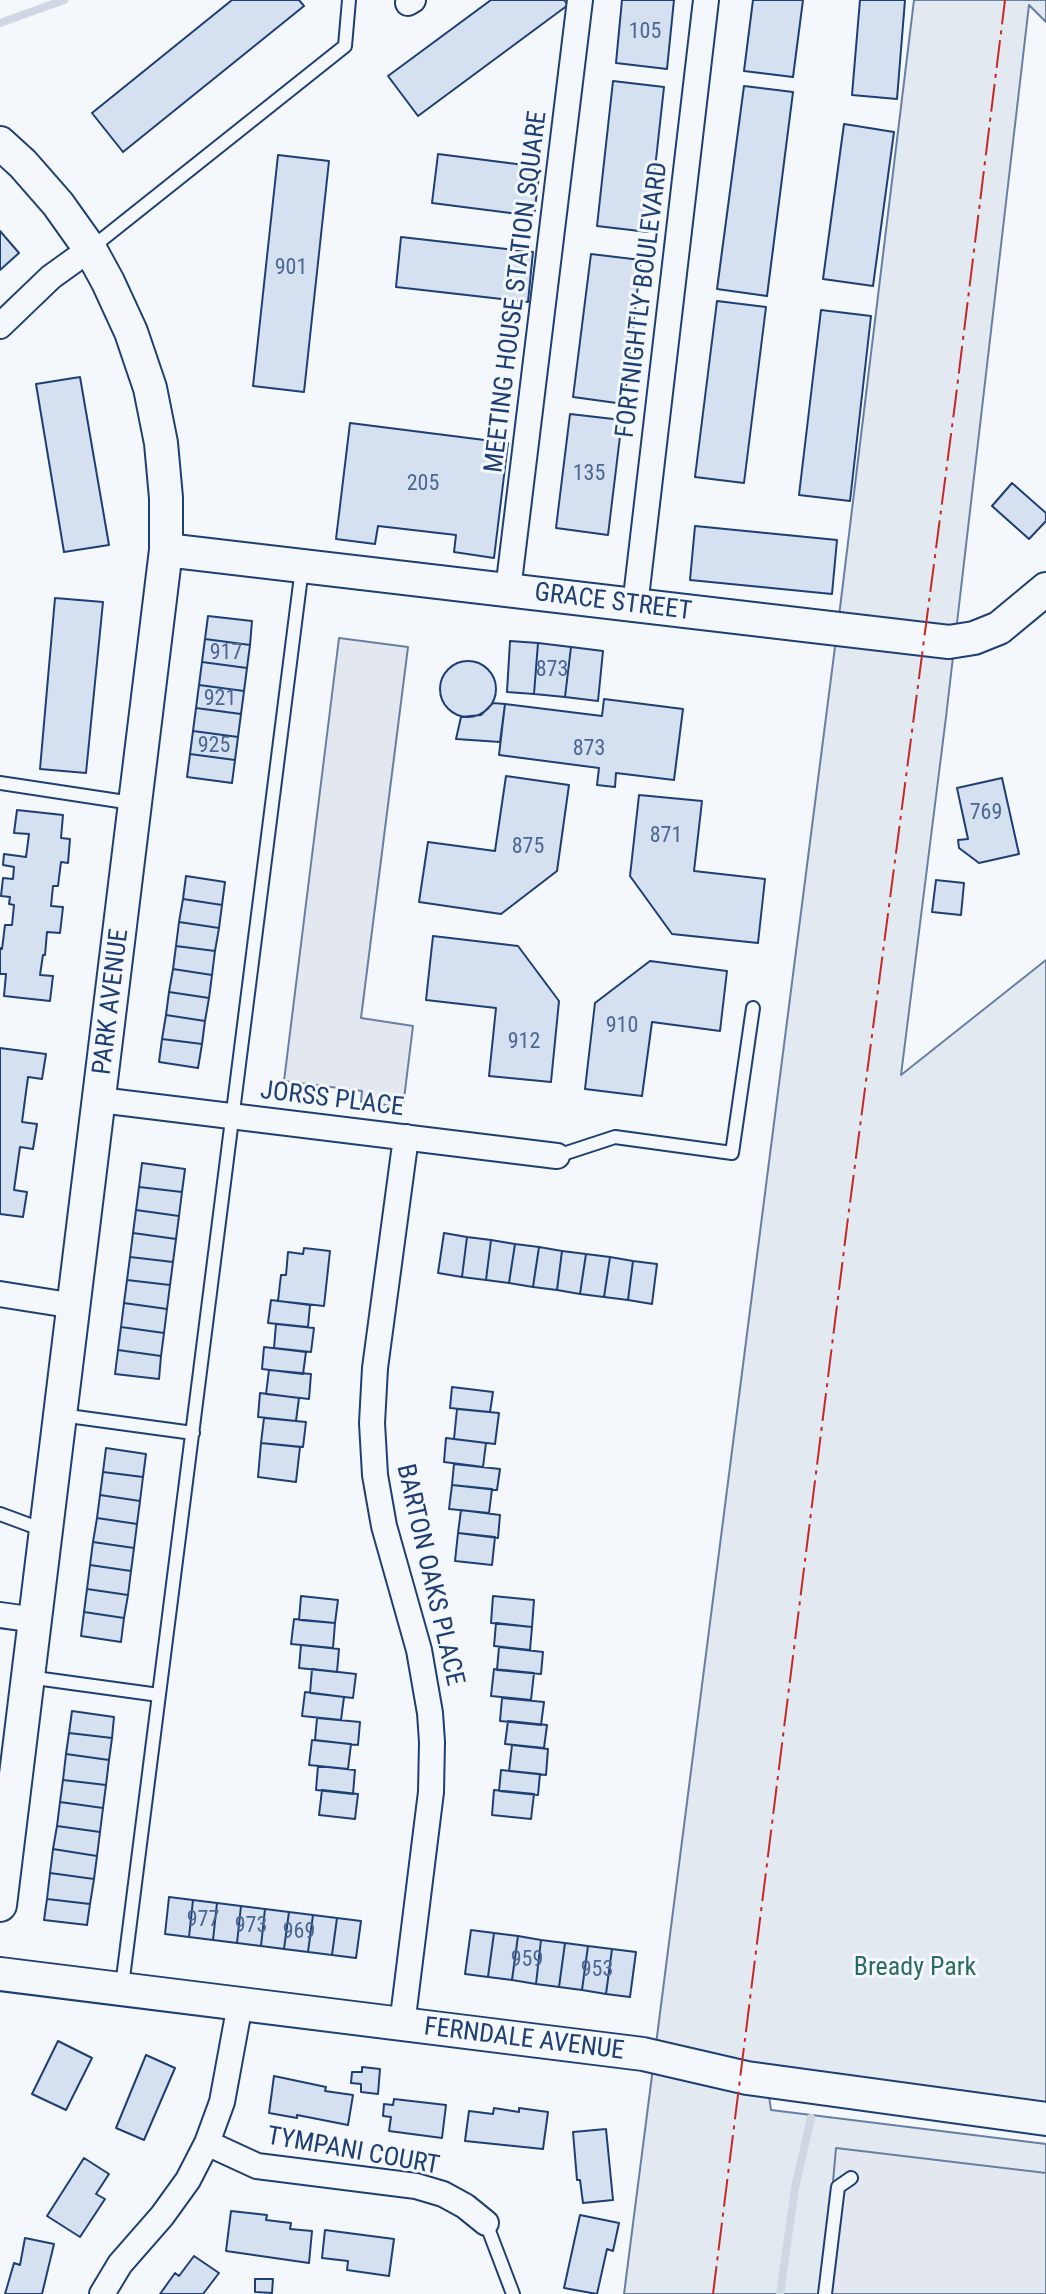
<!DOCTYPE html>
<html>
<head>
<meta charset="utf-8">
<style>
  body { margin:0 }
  canvas { display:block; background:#f4f7fb }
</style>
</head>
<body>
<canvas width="1046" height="2294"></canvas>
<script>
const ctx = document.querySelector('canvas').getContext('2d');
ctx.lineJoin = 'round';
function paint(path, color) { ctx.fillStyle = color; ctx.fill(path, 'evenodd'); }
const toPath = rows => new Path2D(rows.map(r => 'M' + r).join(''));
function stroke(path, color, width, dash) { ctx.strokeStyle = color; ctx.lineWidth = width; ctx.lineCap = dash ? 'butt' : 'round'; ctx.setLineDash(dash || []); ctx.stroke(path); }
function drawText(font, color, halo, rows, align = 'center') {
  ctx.font = font + ' "Roboto Condensed",sans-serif'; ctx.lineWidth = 6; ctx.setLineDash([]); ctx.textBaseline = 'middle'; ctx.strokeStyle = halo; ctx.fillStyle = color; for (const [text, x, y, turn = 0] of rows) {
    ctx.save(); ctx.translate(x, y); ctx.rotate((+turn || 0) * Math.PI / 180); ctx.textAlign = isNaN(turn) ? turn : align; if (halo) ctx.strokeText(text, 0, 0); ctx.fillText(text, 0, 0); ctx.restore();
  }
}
const green = toPath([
  [914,0,1046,0,1046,22,1029,5,946,717,901,1075,1046,960,1046,2118,767,2082,771,2110,1046,2144,1046,2294,624,2294,841,600,914,0]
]);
paint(green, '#e3e9f0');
stroke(green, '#687fa3', 2);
const parking = toPath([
  [339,638,408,647,361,1018,413,1026,403,1107,361,1102,362,1091,284,1081,339,638],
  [836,2148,1046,2173,1046,2294,823,2294,836,2148]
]);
paint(parking, '#e3e8f0');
stroke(parking, '#687fa3', 2);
stroke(toPath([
  [0,23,64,0],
  [780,2294,795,2188,811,2118]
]), '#cfd7e4', 8);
const building = toPath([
  [232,0,299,0,304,6,123,152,92,113,232,0],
  [491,0,564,0,568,5,418,116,388,76,491,0],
  [622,0,674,0,667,69,616,63,622,0],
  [753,0,803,0,793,77,744,71,753,0],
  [860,0,905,0,897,99,852,95,860,0],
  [613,81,664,87,648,232,597,226,613,81],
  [744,86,793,92,767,296,717,289,744,86],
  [844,124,894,132,873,286,823,279,844,124],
  [438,154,540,167,534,216,432,203,438,154],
  [278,155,329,161,304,392,253,386,278,155],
  [0,231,19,253,0,270,0,231],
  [401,237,533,252,528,302,396,287,401,237],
  [591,254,641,260,624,404,573,397,591,254],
  [717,301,766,307,744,483,695,477,717,301],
  [821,310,871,316,850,501,799,495,821,310],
  [80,377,109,545,64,552,36,384,80,377],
  [570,414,622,420,608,535,556,528,570,414],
  [350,423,508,443,494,558,454,552,456,535,378,526,375,544,336,539,350,423],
  [1012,483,1046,513,1046,521,1029,539,992,506,1012,483],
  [695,526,837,540,832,594,690,580,695,526],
  [55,598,103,602,86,773,40,769,55,598],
  [208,616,252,621,250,645,205,639,208,616],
  [205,639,250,645,247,668,202,662,205,639],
  [510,641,538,643,534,694,507,692,510,641],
  [538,643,571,647,565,697,534,694,538,643],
  [571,647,603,651,598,701,565,697,571,647],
  '440 689a28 28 0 1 1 56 0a28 28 0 1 1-56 0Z',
  [202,662,247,668,244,691,199,685,202,662],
  [199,685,244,691,241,714,196,708,199,685],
  [604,699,683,709,674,780,616,773,615,787,597,785,599,768,499,755,505,704,602,716,604,699],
  [493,703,505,704,500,742,456,739,461,717,481,715,493,703],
  [196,708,241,714,238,737,193,731,196,708],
  [193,731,238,737,235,760,190,754,193,731],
  [190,754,235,760,232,783,187,777,190,754],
  [506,776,569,785,557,871,501,914,419,902,428,842,495,851,506,776],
  [1002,778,1019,854,979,863,959,848,958,840,968,839,957,788,1002,778],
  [639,795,702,801,694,871,765,879,758,943,672,934,630,876,639,795],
  [17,810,63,815,61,838,70,839,68,863,61,862,58,886,53,886,51,906,63,907,60,933,47,932,45,955,43,955,40,975,53,976,50,1001,4,996,6,974,0,974,0,948,2,949,5,925,12,925,14,905,9,904,10,897,1,896,3,878,13,879,14,867,3,865,4,854,26,857,29,834,14,833,17,810],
  [186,876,225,882,222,905,183,899,186,876],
  [936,880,964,883,961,915,932,912,936,880],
  [183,899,222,905,219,928,179,922,183,899],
  [179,922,219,928,215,951,176,946,179,922],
  [433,936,518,946,559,1001,551,1082,489,1076,496,1008,426,1000,433,936],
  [176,946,215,951,212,975,173,969,176,946],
  [650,961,727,971,720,1031,652,1022,642,1096,585,1089,595,1003,650,961],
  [173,969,212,975,209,998,169,992,173,969],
  [169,992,209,998,205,1021,166,1015,169,992],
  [166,1015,205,1021,202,1044,162,1039,166,1015],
  [162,1039,202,1044,198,1068,159,1062,162,1039],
  [0,1048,46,1054,42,1079,28,1077,22,1122,37,1124,33,1149,20,1147,14,1190,27,1192,23,1217,0,1214,0,1048],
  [142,1163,185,1169,182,1192,139,1187,142,1163],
  [139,1187,182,1192,179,1216,136,1210,139,1187],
  [136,1210,179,1216,176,1239,133,1233,136,1210],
  [133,1233,176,1239,173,1262,130,1257,133,1233],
  [444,1233,467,1237,462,1277,438,1273,444,1233],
  [467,1237,491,1240,486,1280,462,1277,467,1237],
  [491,1240,515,1244,509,1283,486,1280,491,1240],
  [515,1244,539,1247,533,1287,509,1283,515,1244],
  [539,1247,562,1251,557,1290,533,1287,539,1247],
  [304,1248,330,1251,324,1306,278,1301,281,1275,286,1275,288,1252,303,1254,304,1248],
  [562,1251,586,1254,580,1294,557,1290,562,1251],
  [586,1254,610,1257,604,1297,580,1294,586,1254],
  [130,1257,173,1262,170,1285,127,1280,130,1257],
  [610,1257,633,1261,628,1300,604,1297,610,1257],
  [633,1261,657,1264,652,1304,628,1300,633,1261],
  [127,1280,170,1285,167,1309,124,1303,127,1280],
  [271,1300,310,1305,308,1327,268,1323,271,1300],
  [124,1303,167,1309,164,1333,121,1327,124,1303],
  [276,1324,314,1328,311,1352,274,1348,276,1324],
  [121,1327,164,1333,161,1356,118,1350,121,1327],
  [264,1347,306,1352,303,1374,262,1369,264,1347],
  [118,1350,161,1356,159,1379,115,1374,118,1350],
  [269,1370,311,1374,309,1399,266,1394,269,1370],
  [452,1387,493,1392,490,1412,450,1408,452,1387],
  [260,1393,299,1398,296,1421,258,1417,260,1393],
  [457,1409,499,1413,495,1444,454,1439,457,1409],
  [264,1418,306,1422,303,1447,261,1443,264,1418],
  [446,1438,486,1443,483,1467,444,1462,446,1438],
  [261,1443,300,1447,296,1482,258,1477,261,1443],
  [106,1448,146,1454,143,1477,103,1472,106,1448],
  [454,1464,500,1469,497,1490,452,1485,454,1464],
  [103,1472,143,1477,140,1501,100,1495,103,1472],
  [452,1485,492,1489,489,1513,449,1509,452,1485],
  [100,1495,140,1501,137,1524,97,1518,100,1495],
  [461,1510,500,1515,498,1538,458,1533,461,1510],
  [97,1518,137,1524,134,1548,93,1542,97,1518],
  [458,1533,495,1537,492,1565,455,1561,458,1533],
  [93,1542,134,1548,131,1571,90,1565,93,1542],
  [90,1565,131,1571,128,1595,87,1589,90,1565],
  [87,1589,128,1595,124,1618,84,1612,87,1589],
  [301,1596,338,1600,335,1623,299,1620,301,1596],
  [493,1596,534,1600,532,1627,491,1623,493,1596],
  [84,1612,124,1618,121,1642,81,1636,84,1612],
  [294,1619,335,1623,333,1648,291,1644,294,1619],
  [496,1623,532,1627,530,1650,494,1646,496,1623],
  [301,1645,339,1649,337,1672,299,1668,301,1645],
  [499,1647,543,1652,541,1674,497,1670,499,1647],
  [312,1669,356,1674,353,1698,310,1693,312,1669],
  [494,1669,534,1673,531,1700,491,1696,494,1669],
  [305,1692,344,1697,341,1720,302,1716,305,1692],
  [502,1698,544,1702,541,1725,500,1721,502,1698],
  [72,1711,114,1717,112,1738,69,1733,72,1711],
  [317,1718,360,1722,358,1745,315,1740,317,1718],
  [508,1721,547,1725,544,1748,505,1744,508,1721],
  [69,1733,112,1738,109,1760,66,1754,69,1733],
  [312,1740,351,1744,348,1769,309,1765,312,1740],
  [512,1745,548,1749,546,1775,509,1771,512,1745],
  [66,1754,109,1760,106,1785,63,1780,66,1754],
  [318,1766,355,1770,353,1794,316,1790,318,1766],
  [501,1770,540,1774,538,1795,499,1791,501,1770],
  [63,1780,106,1785,103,1808,60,1802,63,1780],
  [322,1790,358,1794,355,1819,319,1815,322,1790],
  [494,1790,534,1794,531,1819,492,1815,494,1790],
  [60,1802,103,1808,100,1832,57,1826,60,1802],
  [57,1826,100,1832,97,1856,53,1849,57,1826],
  [53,1849,97,1856,94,1879,50,1873,53,1849],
  [50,1873,94,1879,90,1904,47,1899,50,1873],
  [169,1897,193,1900,189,1937,165,1934,169,1897],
  [47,1899,90,1904,87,1925,44,1920,47,1899],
  [193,1900,217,1903,213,1940,189,1937,193,1900],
  [217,1903,241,1906,237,1943,213,1940,217,1903],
  [241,1906,265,1909,261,1946,237,1943,241,1906],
  [265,1909,289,1912,284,1949,261,1946,265,1909],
  [289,1912,313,1915,308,1952,284,1949,289,1912],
  [313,1915,337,1918,332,1955,308,1952,313,1915],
  [337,1918,361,1921,356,1958,332,1955,337,1918],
  [471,1930,494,1933,488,1977,465,1974,471,1930],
  [494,1933,518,1936,512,1980,488,1977,494,1933],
  [518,1936,541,1940,536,1984,512,1980,518,1936],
  [541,1940,565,1943,559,1987,536,1984,541,1940],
  [565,1943,588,1946,582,1990,559,1987,565,1943],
  [588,1946,612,1949,606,1994,582,1990,588,1946],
  [612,1949,636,1952,630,1997,606,1994,612,1949],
  [58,2041,92,2058,66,2110,32,2094,58,2041],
  [146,2055,175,2068,144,2140,116,2128,146,2055],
  [362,2067,380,2069,378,2094,361,2092,361,2084,351,2083,352,2072,362,2072,362,2067],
  [274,2076,326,2087,325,2091,353,2095,348,2125,297,2115,297,2118,269,2113,274,2076],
  [394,2099,446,2105,442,2138,389,2131,391,2117,383,2116,384,2104,393,2105,394,2099],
  [494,2108,519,2112,519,2108,548,2112,543,2149,465,2141,469,2111,493,2114,494,2108],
  [606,2129,613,2200,583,2203,580,2180,577,2180,573,2132,606,2129],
  [84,2158,109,2174,96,2194,105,2199,80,2237,47,2216,84,2158],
  [231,2211,267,2215,266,2220,291,2223,290,2229,312,2231,309,2263,226,2251,231,2211],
  [580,2215,619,2223,613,2251,607,2249,597,2294,564,2288,580,2215],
  [325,2230,394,2239,389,2276,347,2270,348,2261,322,2258,325,2230],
  [25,2238,54,2244,42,2294,5,2294,14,2263,20,2265,25,2238],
  [194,2256,219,2273,203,2294,160,2294,175,2273,179,2276,194,2256],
  [255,2279,273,2279,272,2293,255,2292,255,2279]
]);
paint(building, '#d5e0f0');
stroke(building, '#1d3f73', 2);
const lane = toPath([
  [90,249,345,46,349,0],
  [0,783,132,803],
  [557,1156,615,1137,732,1153,753,1008],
  [61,1415,193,1433],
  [0,1514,46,1531],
  [28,1677,159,1695],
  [122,1986,302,568],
  [486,2223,513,2294],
  [825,2294,838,2187,851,2178]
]);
const street = toPath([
  [408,3,413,0],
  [0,326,51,277,90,249],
  [508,590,580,0],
  [635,606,706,0],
  [100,1100,557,1156],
  [0,1294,75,1306],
  [0,1615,36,1620],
  [402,2025,431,1792,432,1742,430,1713,419,1650,384,1526,375,1475,372,1423,375,1368,406,1137],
  [207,2143,257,2166,416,2186,443,2194,465,2206,486,2223],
  [102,2294,120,2264,162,2216,188,2180,207,2143,222,2102,240,2004]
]);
const secondary = toPath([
  [0,143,23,164,58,204,90,249,108,282,131,332,150,388,161,443,166,498,166,550,0,1905],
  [166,550,949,642,974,638,999,628,1046,589],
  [0,1974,643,2054,747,2078,1046,2119]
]);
stroke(lane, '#1d3f73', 16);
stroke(street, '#1d3f73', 28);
stroke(secondary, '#1d3f73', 36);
stroke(lane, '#f4f7fb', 12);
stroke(street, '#f4f7fb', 24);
stroke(secondary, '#f4f7fb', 32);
stroke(toPath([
  [713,2294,848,1218,955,404,1005,0]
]), '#c62828', 2, [28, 6, 4, 6]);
drawText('22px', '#4b6792', null, [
  ["105",645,32],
  ["901",291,268],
  ["135",589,474],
  ["205",423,484],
  ["917",226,653],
  ["873",552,670],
  ["921",220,699],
  ["925",214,746],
  ["873",589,749],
  ["769",986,813],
  ["871",666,836],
  ["875",528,847],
  ["910",622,1026],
  ["912",524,1042],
  ["977",203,1920],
  ["973",251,1926],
  ["969",299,1932],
  ["959",527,1960],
  ["953",597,1970]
]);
drawText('26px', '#1d3f73', '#f4f7fb', [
  ["MEETING HOUSE STATION SQUARE",517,292,-83],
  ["FORTNIGHTLY BOULEVARD",643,300,-83],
  ["GRACE STREET",613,603,7],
  ["PARK AVENUE",112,1002,-83],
  ["JORSS PLACE",332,1100,7],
  ["BARTON OAKS PLACE",429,1575,77],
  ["FERNDALE AVENUE",524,2040,7],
  ["TYMPANI COURT",353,2152,10]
]);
drawText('26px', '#2c6c60', '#f4f7fb', [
  ["Bready Park",915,1968]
]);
</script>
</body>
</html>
